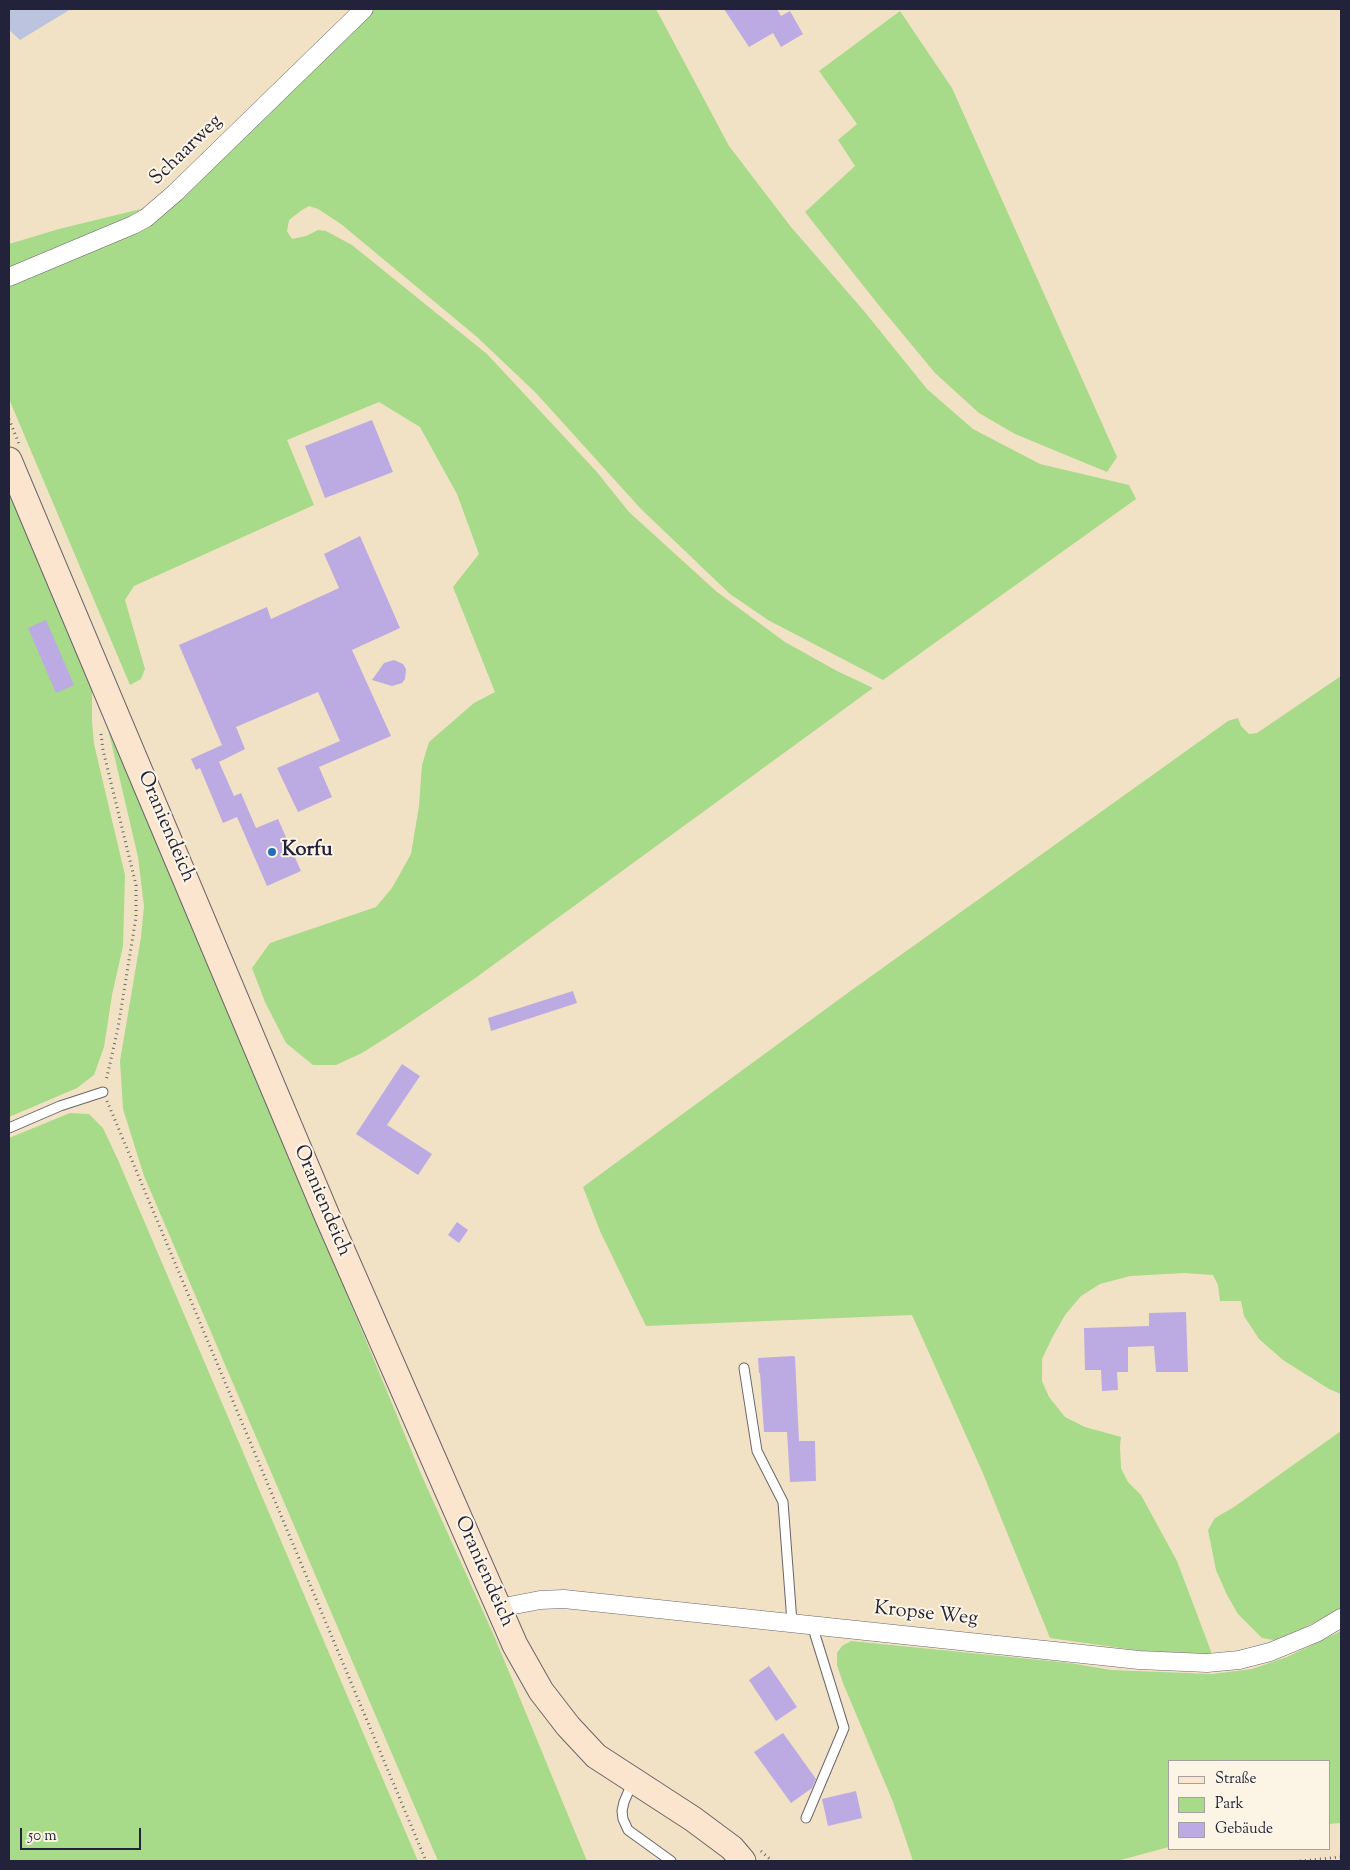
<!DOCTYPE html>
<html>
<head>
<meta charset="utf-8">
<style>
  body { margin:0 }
  #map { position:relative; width:1350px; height:1870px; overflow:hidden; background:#f2e2c5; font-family:"Sorts Mill Goudy",serif }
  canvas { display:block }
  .frame { position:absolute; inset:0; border:10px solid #22223b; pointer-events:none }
  .legend { position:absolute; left:1168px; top:1760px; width:162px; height:90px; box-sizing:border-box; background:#fcf5e5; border:1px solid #a5a1a1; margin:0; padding:6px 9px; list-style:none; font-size:15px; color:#22223b }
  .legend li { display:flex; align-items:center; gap:10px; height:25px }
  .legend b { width:25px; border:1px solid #a5a1a1 }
  .scale { position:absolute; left:20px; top:1828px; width:121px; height:22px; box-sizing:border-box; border:2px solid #22223b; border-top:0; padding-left:6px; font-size:15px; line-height:18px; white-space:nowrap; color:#22223b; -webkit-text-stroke:4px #fcf5e5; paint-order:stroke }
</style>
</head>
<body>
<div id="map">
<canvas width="1350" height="1870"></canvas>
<div class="frame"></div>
<ul class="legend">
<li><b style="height:6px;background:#fce5cf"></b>Straße</li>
<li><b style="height:14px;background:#a7da89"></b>Park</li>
<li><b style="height:14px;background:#bcaae3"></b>Gebäude</li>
</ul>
<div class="scale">50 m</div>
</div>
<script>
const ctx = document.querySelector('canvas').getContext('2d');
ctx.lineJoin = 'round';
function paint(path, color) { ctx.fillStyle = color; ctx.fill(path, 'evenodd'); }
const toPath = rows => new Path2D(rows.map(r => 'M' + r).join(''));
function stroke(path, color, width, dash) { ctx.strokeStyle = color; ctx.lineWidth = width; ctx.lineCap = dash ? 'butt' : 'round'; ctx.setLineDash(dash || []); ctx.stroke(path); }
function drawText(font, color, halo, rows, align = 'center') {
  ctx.font = font + ' "Sorts Mill Goudy",serif'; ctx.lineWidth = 4; ctx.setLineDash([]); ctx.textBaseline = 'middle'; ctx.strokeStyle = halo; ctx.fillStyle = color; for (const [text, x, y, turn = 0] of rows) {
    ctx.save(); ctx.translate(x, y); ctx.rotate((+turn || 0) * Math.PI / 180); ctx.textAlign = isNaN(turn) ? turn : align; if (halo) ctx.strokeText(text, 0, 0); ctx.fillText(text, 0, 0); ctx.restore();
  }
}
paint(toPath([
  [9,9,71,9,20,40,9,30]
]), '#bcc3de');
paint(toPath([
  [371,9,656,9,729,146,791,227,864,311,927,389,973,429,1040,464,1129,485,1136,499,883,680,768,620,730,594,641,509,536,393,477,337,341,224,318,209,309,206,302,210,289,220,287,231,292,239,306,236,318,230,326,231,352,245,487,354,596,471,629,512,717,592,785,642,837,671,873,688,474,979,400,1029,362,1053,336,1065,313,1065,286,1043,265,1002,252,968,270,943,376,907,392,888,411,854,419,806,422,765,429,742,474,703,495,692,453,587,479,554,457,494,420,427,379,402,287,440,314,505,134,586,125,600,145,669,141,679,130,685,9,399,9,282,139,228],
  [900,11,952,88,1117,457,1107,472,1015,434,979,413,935,373,877,303,805,212,855,166,838,140,857,124,819,71],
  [157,205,9,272,9,244,59,229],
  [9,489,92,686,92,721,94,744,125,875,123,946,112,995,104,1047,94,1075,77,1088,9,1117],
  [1341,676,1341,1394,1329,1389,1283,1360,1259,1339,1244,1316,1241,1301,1220,1301,1218,1285,1213,1275,1184,1273,1130,1276,1100,1284,1081,1296,1065,1315,1052,1338,1042,1359,1042,1381,1049,1397,1065,1417,1085,1427,1121,1437,1120,1446,1121,1468,1128,1482,1141,1495,1177,1561,1212,1654,1142,1651,1050,1638,982,1471,912,1315,646,1326,600,1231,583,1187,849,992,1228,721,1238,718,1241,726,1249,734,1257,733],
  [111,730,208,957,421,1474,495,1638,587,1861,438,1861,144,1176,123,1109,120,1061,141,937,144,906,138,857,109,733],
  [70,1113,89,1114,103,1128,118,1160,418,1861,9,1861,9,1138],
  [1341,1431,1341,1609,1292,1634,1274,1640,1262,1638,1238,1614,1227,1595,1216,1570,1208,1530,1215,1518,1234,1507],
  [1341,1631,1341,1823,1329,1824,1329,1761,1169,1761,1169,1847,1117,1861,913,1861,893,1802,843,1683,837,1665,837,1653,842,1646,851,1641,1070,1663,1111,1670,1212,1674,1252,1669,1287,1657]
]), '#a7da89');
paint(toPath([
  [724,9,777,9,781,16,790,11,803,34,781,47,773,33,749,47],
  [372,420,393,472,325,498,305,446],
  [360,536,400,628,352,650,391,736,319,767,332,797,298,812,277,768,340,741,318,692,236,727,245,749,219,762,234,796,241,793,256,828,278,819,301,871,267,886,237,817,223,823,200,768,196,770,191,759,222,745,179,645,267,607,271,619,339,588,324,554],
  [46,620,74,685,56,693,28,628],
  [394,660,403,664,406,669,405,679,402,683,392,686,372,680,384,663],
  [573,991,577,1003,491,1031,488,1018],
  [402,1064,420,1076,387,1125,432,1154,418,1175,356,1134],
  [457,1222,468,1230,459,1243,448,1235],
  [1186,1312,1188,1372,1156,1372,1154,1346,1128,1347,1128,1372,1117,1372,1118,1390,1102,1391,1101,1370,1085,1370,1084,1328,1149,1326,1149,1313],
  [793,1356,795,1357,799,1441,815,1441,816,1481,790,1482,787,1432,764,1432,760,1373,759,1373,758,1358],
  [769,1666,797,1707,776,1721,749,1680],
  [783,1733,816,1779,812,1788,791,1803,754,1752],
  [856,1791,862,1818,828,1826,822,1799]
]), '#bcaae3');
const lane = toPath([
  [9,1128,60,1106,103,1092],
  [744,1368,757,1451,783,1502,792,1622],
  [633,1781,624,1802,622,1811,623,1819,628,1830,671,1861],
  [806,1818,844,1728,812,1625]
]);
const street = toPath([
  [9,277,133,225,146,218,175,193,364,9],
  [499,1608,540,1600,564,1599,1139,1660,1207,1663,1239,1660,1270,1652,1316,1633,1341,1618]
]);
const secondary = toPath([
  [9,460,328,1218,515,1645,541,1691,568,1726,596,1756,693,1819,732,1848,743,1861]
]);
stroke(lane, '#6b656b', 11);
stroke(street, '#6b656b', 19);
stroke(secondary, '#6b656b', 27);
stroke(toPath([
  [9,419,19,444],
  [101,734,103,750,136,885,136,917,118,1028,106,1081],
  [107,1101,426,1861],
  [761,1851,772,1861],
  [1300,1861,1341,1857]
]), '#6b656b', 3, [1, 4]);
stroke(lane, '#fff', 9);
stroke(street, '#fff', 18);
stroke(secondary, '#fce5cf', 25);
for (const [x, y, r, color] of [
  [272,852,5,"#1f6fb2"]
]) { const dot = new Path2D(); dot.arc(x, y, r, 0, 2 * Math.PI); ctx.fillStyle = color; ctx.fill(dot); stroke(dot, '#fcf5e5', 2); }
drawText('20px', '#22223b', '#fcf5e5', [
  ["Schaarweg",187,151,-44],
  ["Oraniendeich",165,827,67],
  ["Oraniendeich",321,1201,67],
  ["Oraniendeich",483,1572,66],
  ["Kropse Weg",926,1615,6]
]);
drawText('bold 20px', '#22223b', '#fcf5e5', [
  ["Korfu",282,852]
], 'left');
</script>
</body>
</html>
